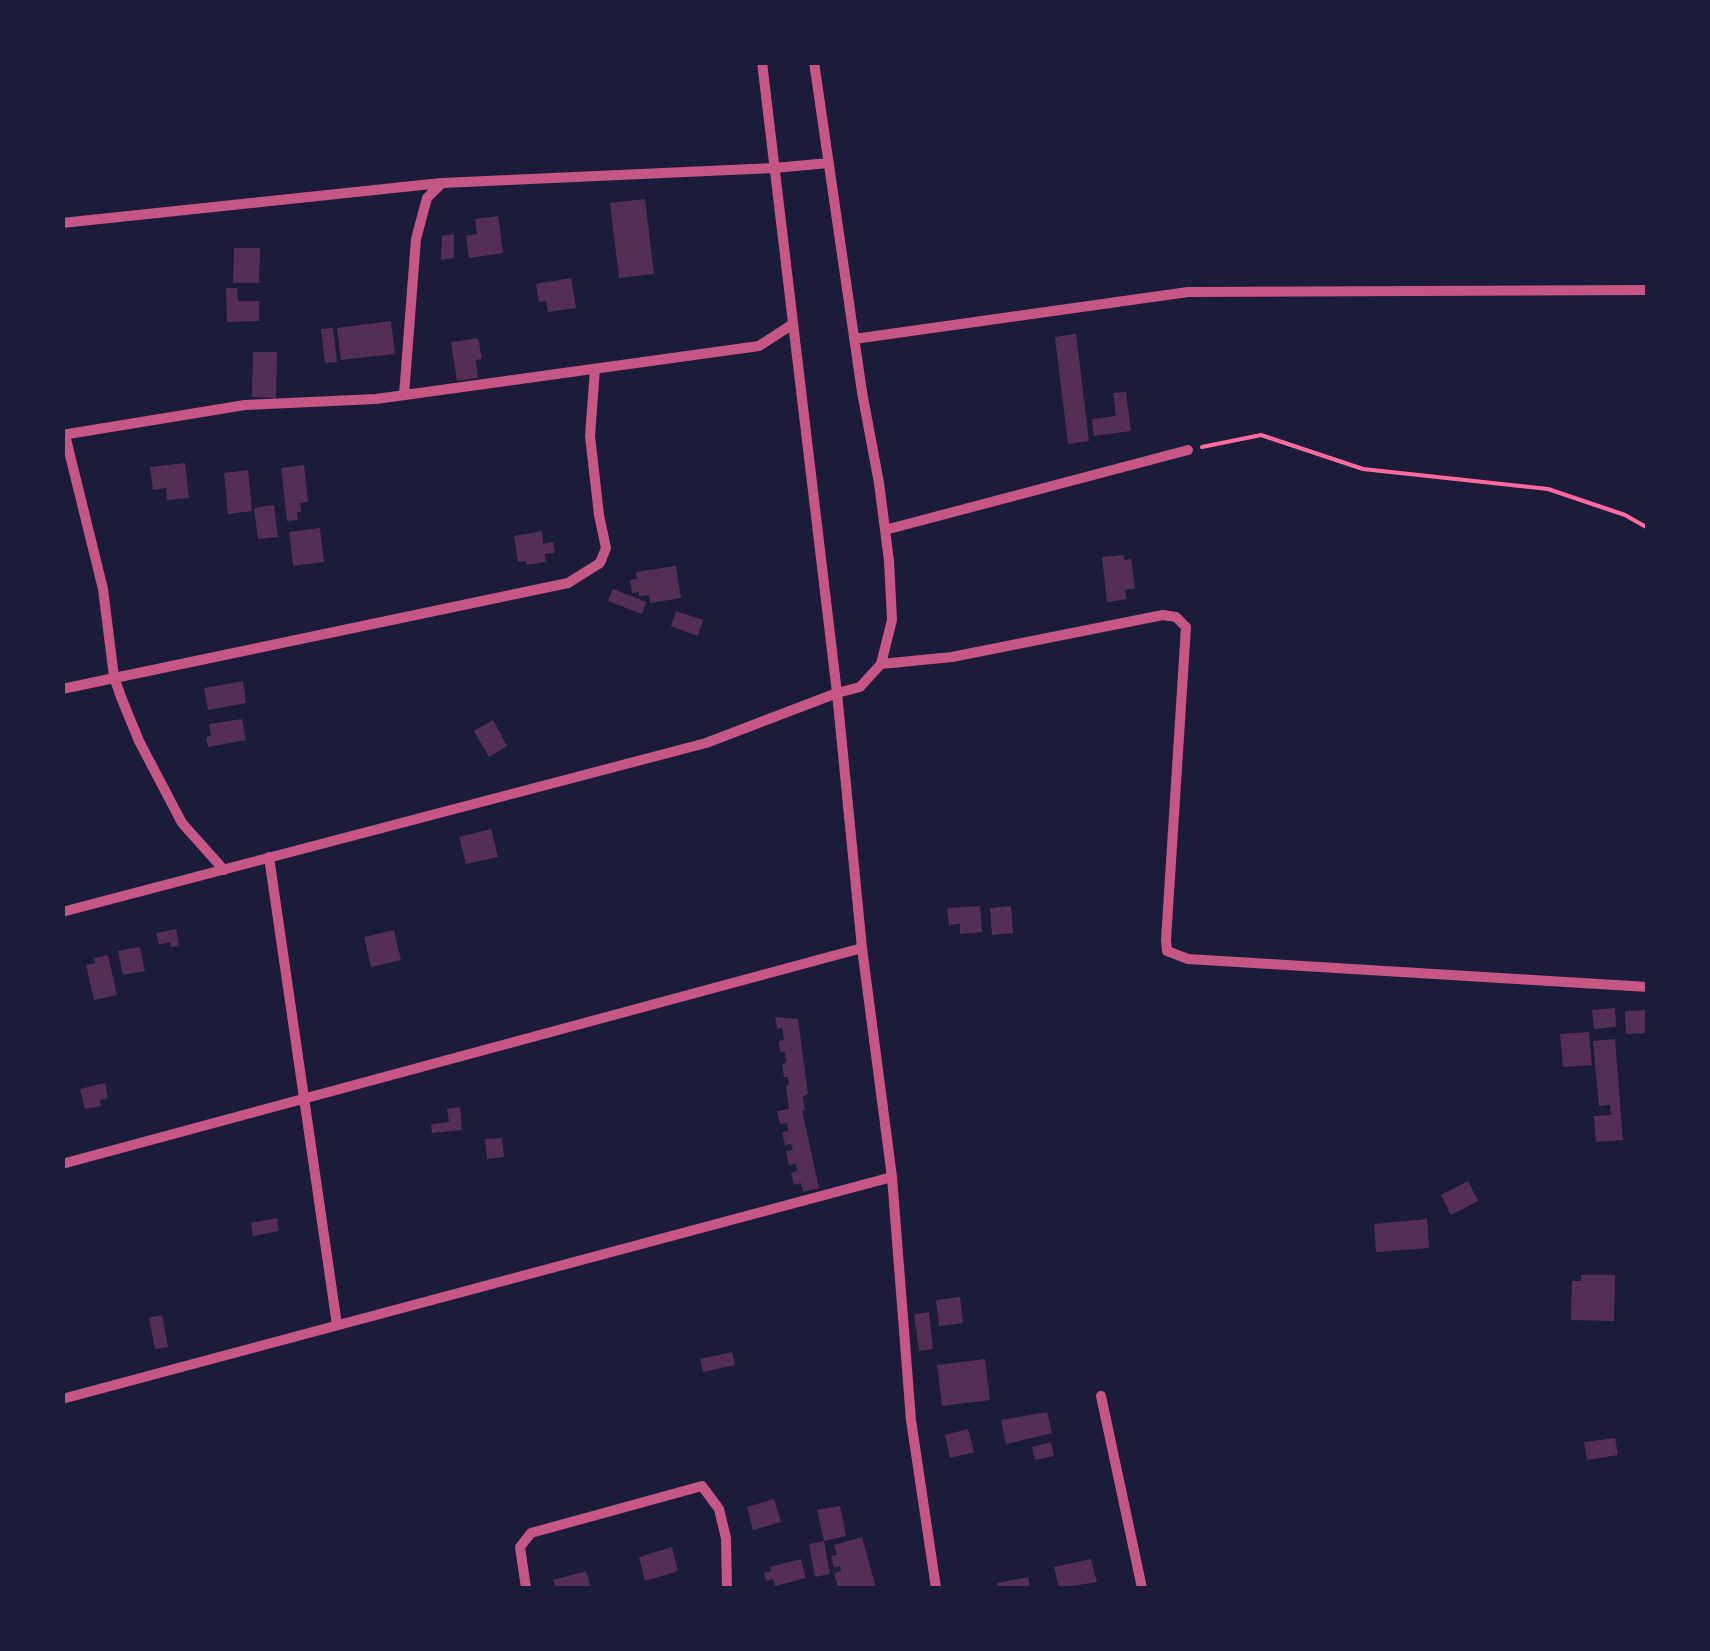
<!DOCTYPE html>
<html>
<head>
<meta charset="utf-8">
<style>
  body { margin:0 }
  #map { position:relative; width:1710px; height:1651px; overflow:hidden; background:#1b1b3a; font-family:"PT Sans",sans-serif }
  canvas { display:block }
  .frame { position:absolute; inset:0; border:65px solid #1b1b3a; pointer-events:none }
</style>
</head>
<body>
<div id="map">
<canvas width="1710" height="1651"></canvas>
<div class="frame"></div>
</div>
<script>
const ctx = document.querySelector('canvas').getContext('2d');
ctx.lineJoin = 'round';
function paint(path, color) { ctx.fillStyle = color; ctx.fill(path, 'evenodd'); }
const toPath = rows => new Path2D(rows.map(r => 'M' + r).join(''));
function stroke(path, color, width, dash) { ctx.strokeStyle = color; ctx.lineWidth = width; ctx.lineCap = dash ? 'butt' : 'round'; ctx.setLineDash(dash || []); ctx.stroke(path); }
paint(toPath([
  [645,199,654,274,619,278,610,203],
  [498,216,503,253,469,258,466,236,477,234,475,219],
  [454,234,454,258,441,260,442,236],
  [234,248,260,248,259,283,233,283],
  [571,278,576,308,548,312,546,301,539,302,536,284],
  [226,288,237,288,238,301,259,301,259,321,227,322],
  [391,321,395,354,341,360,337,328],
  [333,328,337,362,325,363,321,329],
  [1076,334,1089,441,1068,444,1055,337],
  [478,338,482,359,476,360,478,378,457,381,451,342],
  [253,352,277,352,276,398,252,397],
  [1126,392,1131,431,1094,436,1092,419,1116,416,1113,393],
  [185,463,189,498,167,500,166,488,153,490,150,467],
  [304,465,308,502,300,503,301,512,297,512,298,520,287,521,281,468],
  [248,470,252,511,228,514,224,473],
  [274,505,278,537,258,539,254,508],
  [320,528,324,562,293,566,289,532],
  [542,531,543,544,553,542,555,553,545,554,546,562,526,565,526,561,518,562,514,536],
  [1124,555,1124,560,1131,559,1135,588,1125,590,1127,599,1107,602,1102,557],
  [676,566,681,598,650,603,649,595,639,596,639,592,632,593,630,580,637,579,636,572],
  [613,589,646,602,642,614,608,601],
  [676,611,703,620,698,636,671,626],
  [243,681,246,703,208,710,204,688],
  [242,719,246,740,208,747,206,737,211,736,209,724],
  [493,720,507,746,489,757,474,731],
  [491,829,498,857,466,864,459,837],
  [980,906,982,932,960,934,960,924,949,925,947,908],
  [1011,906,1013,933,992,935,990,908],
  [176,929,179,946,171,947,170,942,159,945,156,933],
  [394,930,401,960,371,967,364,937],
  [140,947,145,971,123,975,118,951],
  [108,955,117,995,94,1000,86,965,95,963,94,958],
  [1615,1008,1616,1027,1594,1029,1592,1010],
  [1648,1010,1648,1033,1626,1034,1625,1011],
  [775,1017,798,1019,808,1094,803,1096,805,1110,802,1110,819,1188,803,1192,801,1183,794,1185,791,1173,797,1171,796,1164,789,1165,786,1151,793,1150,791,1144,785,1145,782,1132,788,1131,787,1123,780,1124,777,1111,789,1109,786,1086,789,1085,788,1077,784,1077,782,1064,786,1063,785,1052,780,1052,779,1041,784,1040,782,1028,777,1029],
  [1589,1032,1592,1065,1563,1067,1560,1034],
  [1615,1039,1623,1140,1596,1142,1594,1116,1611,1115,1610,1105,1599,1106,1593,1041],
  [105,1083,108,1098,100,1100,101,1106,85,1109,80,1089],
  [460,1107,462,1130,432,1133,431,1124,449,1122,447,1109],
  [502,1138,504,1157,487,1159,485,1139],
  [1468,1181,1478,1201,1451,1215,1441,1195],
  [277,1218,279,1231,253,1236,251,1223],
  [1427,1219,1429,1248,1376,1252,1374,1224],
  [1581,1275,1615,1275,1614,1321,1571,1320,1572,1281,1581,1281],
  [960,1297,963,1323,939,1326,936,1300],
  [929,1312,933,1349,919,1351,914,1314],
  [162,1315,168,1347,155,1349,149,1318],
  [732,1352,735,1365,703,1372,700,1359],
  [985,1359,990,1400,942,1406,937,1365],
  [1047,1412,1052,1433,1006,1444,1001,1420],
  [968,1429,974,1452,950,1458,945,1435],
  [1615,1438,1618,1455,1587,1460,1584,1442],
  [1051,1442,1054,1456,1035,1460,1032,1447],
  [774,1499,781,1522,753,1530,747,1507],
  [840,1506,846,1536,824,1541,817,1510],
  [862,1537,876,1588,838,1588,834,1573,841,1571,840,1566,834,1568,831,1556,837,1555,834,1545],
  [824,1541,830,1574,815,1577,809,1544],
  [672,1547,678,1571,645,1581,639,1557],
  [801,1559,806,1578,775,1586,773,1579,766,1581,764,1573,771,1571,770,1567],
  [1091,1559,1097,1582,1059,1588,1054,1567],
  [586,1571,591,1588,556,1588,553,1580],
  [1028,1577,1030,1588,999,1588,997,1583]
]), '#542f53');
stroke(toPath([
  [1202,447,1261,435,1363,469,1548,489,1625,515,1648,528]
]), '#ff6b9d', 4);
stroke(toPath([
  [762,62,837,693,862,948,892,1177,911,1420,936,1588],
  [62,223,441,183],
  [854,339,1188,292,1648,290],
  [404,395,416,239,427,198,442,183,774,168,829,163],
  [62,435,245,405,376,399,759,346,793,324],
  [65,435,103,589,114,677,121,697,139,741,182,823,224,870],
  [885,530,1188,450],
  [881,664,952,657,1163,615,1176,617,1186,627,1166,940,1167,951,1188,959,1648,987],
  [62,689,568,583,600,563,606,548,599,515,590,436,595,369],
  [269,857,337,1325],
  [62,912,706,743,837,693,860,687,881,664,892,620,889,561,879,483,862,392,814,62],
  [62,1164,862,948],
  [1101,1396,1142,1588],
  [62,1399,892,1177],
  [526,1588,520,1547,531,1533,702,1486,719,1509,726,1538,727,1588]
]), '#c65784', 10);
</script>
</body>
</html>
